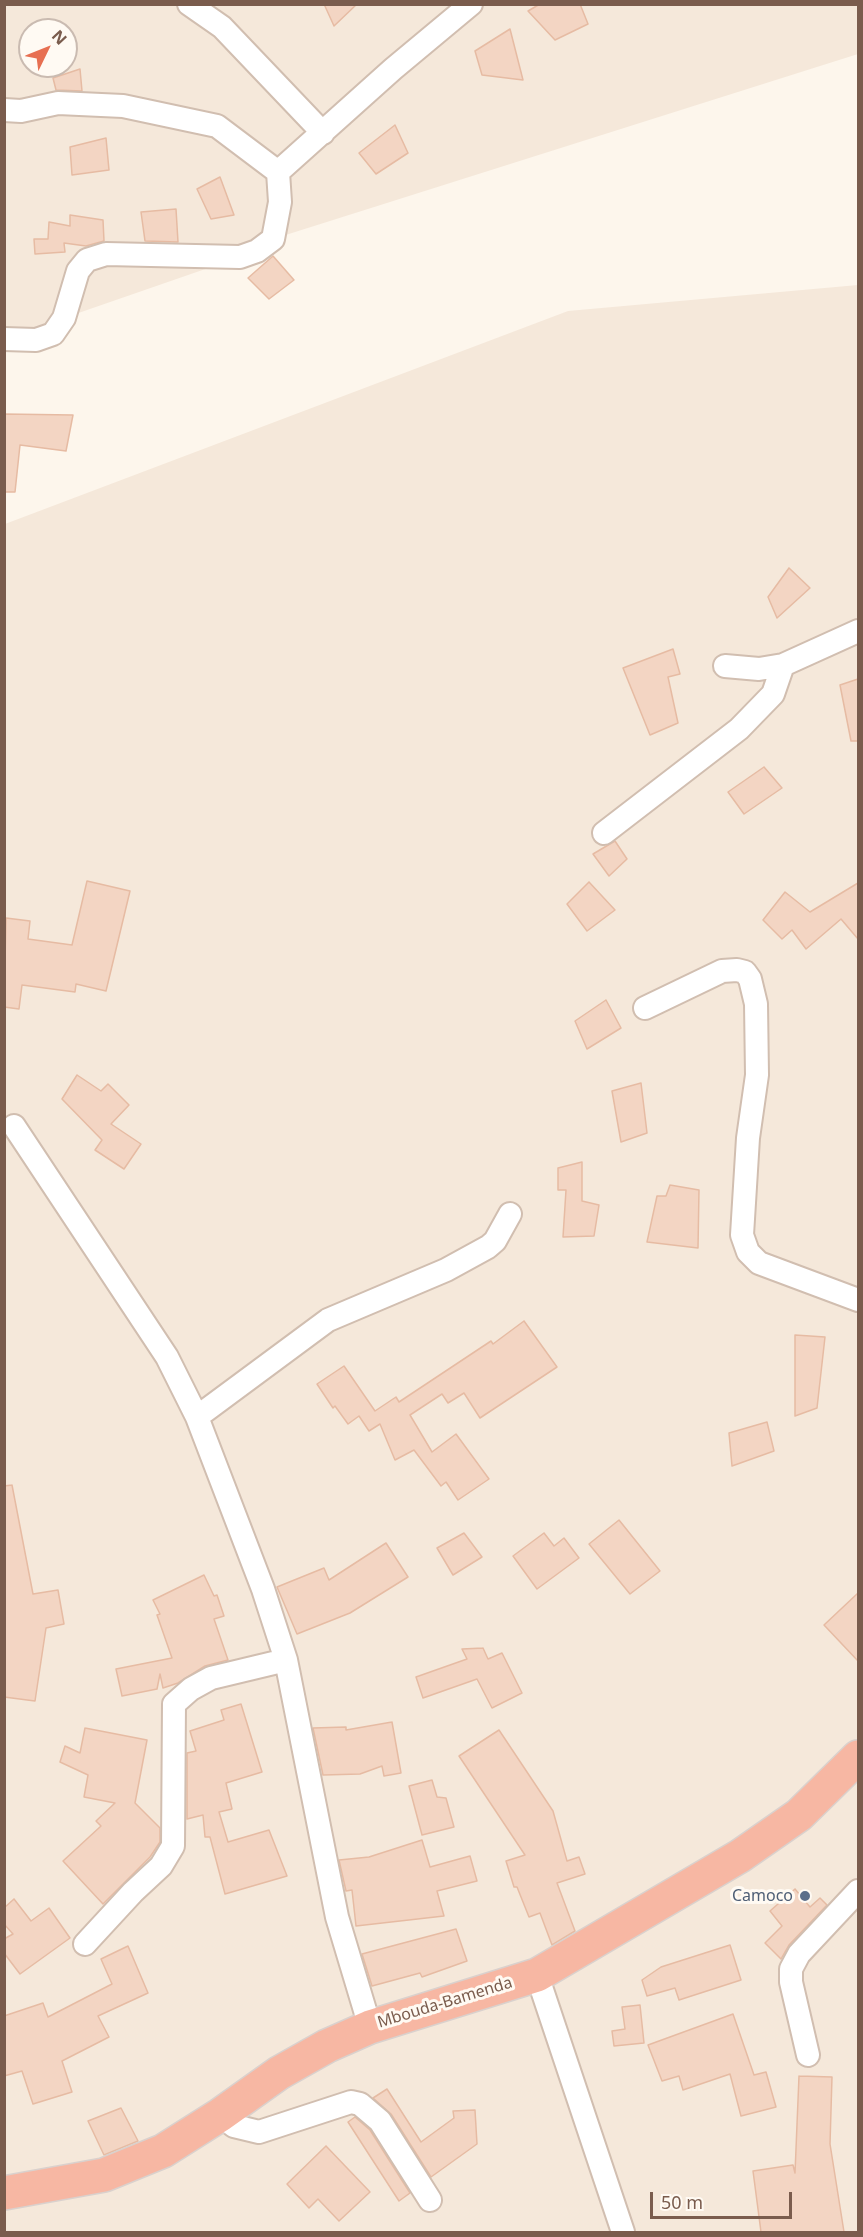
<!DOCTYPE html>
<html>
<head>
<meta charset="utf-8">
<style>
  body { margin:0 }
  #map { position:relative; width:863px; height:2237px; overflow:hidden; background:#fdf6ec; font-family:"Noto Sans",sans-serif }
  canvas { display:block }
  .frame { position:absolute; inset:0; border:6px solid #7a5c4d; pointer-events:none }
  .north { position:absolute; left:18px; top:18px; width:60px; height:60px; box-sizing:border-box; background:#fffaf3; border:2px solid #cabbb1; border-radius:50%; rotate:47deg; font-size:16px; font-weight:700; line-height:24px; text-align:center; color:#7a5c4d }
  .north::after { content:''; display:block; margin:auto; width:21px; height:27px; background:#e76f51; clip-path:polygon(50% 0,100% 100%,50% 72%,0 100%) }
  .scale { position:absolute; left:650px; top:2192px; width:142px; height:27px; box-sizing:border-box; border:3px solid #7a5c4d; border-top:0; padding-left:8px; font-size:18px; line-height:21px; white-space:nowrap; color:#7a5c4d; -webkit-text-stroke:4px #fffaf3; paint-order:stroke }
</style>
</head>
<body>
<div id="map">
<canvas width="863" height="2237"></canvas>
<div class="frame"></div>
<div class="north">N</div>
<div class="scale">50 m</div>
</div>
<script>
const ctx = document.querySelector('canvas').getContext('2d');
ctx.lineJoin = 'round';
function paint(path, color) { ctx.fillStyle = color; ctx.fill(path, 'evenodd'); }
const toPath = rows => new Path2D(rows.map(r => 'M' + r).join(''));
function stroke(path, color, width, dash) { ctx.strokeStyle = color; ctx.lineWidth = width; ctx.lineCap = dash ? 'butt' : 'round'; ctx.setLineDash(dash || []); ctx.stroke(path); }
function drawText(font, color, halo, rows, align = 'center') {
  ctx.font = font + ' "Noto Sans",sans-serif'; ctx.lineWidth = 6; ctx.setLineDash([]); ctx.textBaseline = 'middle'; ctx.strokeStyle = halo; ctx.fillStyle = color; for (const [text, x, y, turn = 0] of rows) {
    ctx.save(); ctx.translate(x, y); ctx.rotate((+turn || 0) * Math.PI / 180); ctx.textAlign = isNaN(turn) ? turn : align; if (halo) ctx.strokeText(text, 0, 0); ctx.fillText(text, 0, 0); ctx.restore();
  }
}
paint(toPath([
  [5,5,858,5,858,54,273,239,240,257,64,318,36,340,5,352],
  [30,30,66,30,66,66,30,66],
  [858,285,858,2232,5,2232,5,524,568,311]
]), '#f5e8da');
const building = toPath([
  [324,4,357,4,334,26,324,4],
  [540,4,580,4,588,24,555,40,528,11,540,4],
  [510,29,523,80,482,75,475,51,510,29],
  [80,69,82,91,56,90,53,78,80,69],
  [395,125,408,153,376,174,359,153,395,125],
  [106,138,109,170,72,175,70,147,106,138],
  [220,177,234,215,211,219,197,189,220,177],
  [176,209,178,242,145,241,141,212,176,209],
  [70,215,103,220,104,241,86,246,64,243,65,252,35,254,34,239,48,239,49,222,70,226,70,215],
  [273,256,294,280,269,299,248,278,273,256],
  [4,414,73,415,66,451,20,445,15,492,4,492,4,414],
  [789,568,810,588,777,618,768,597,789,568],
  [673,649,680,674,668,677,678,723,650,735,623,668,673,649],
  [858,679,858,741,851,741,840,685,858,679],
  [764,767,782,788,744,814,728,792,764,767],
  [615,841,627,859,609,876,593,854,615,841],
  [87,881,130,891,106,991,76,984,75,992,22,985,19,1009,4,1007,6,918,30,921,28,939,72,945,87,881],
  [589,882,615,910,587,931,567,904,589,882],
  [858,883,858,939,841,919,806,949,792,930,782,939,763,920,785,892,810,912,858,883],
  [606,1000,621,1028,587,1049,575,1021,606,1000],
  [77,1075,101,1091,108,1084,129,1105,111,1124,141,1144,124,1169,95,1150,102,1140,62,1099,77,1075],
  [641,1083,647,1133,621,1142,612,1091,641,1083],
  [582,1162,582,1201,599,1205,594,1236,563,1237,566,1190,558,1190,558,1168,582,1162],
  [670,1185,699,1190,698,1248,647,1242,657,1196,666,1196,670,1185],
  [524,1321,557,1367,480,1418,464,1393,448,1403,442,1394,410,1415,432,1452,456,1434,489,1479,458,1500,446,1482,441,1486,414,1450,395,1460,380,1424,369,1431,359,1416,348,1424,335,1406,333,1408,317,1384,344,1366,375,1411,396,1397,399,1402,491,1341,493,1344,524,1321],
  [795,1335,825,1337,817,1408,795,1416,795,1335],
  [767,1422,774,1451,732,1466,729,1433,767,1422],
  [12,1485,33,1594,58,1590,64,1624,46,1628,35,1701,4,1697,4,1486,12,1485],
  [619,1520,660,1571,630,1594,589,1544,619,1520],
  [464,1533,482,1557,453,1575,437,1548,464,1533],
  [544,1533,554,1546,564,1538,579,1558,537,1589,513,1556,544,1533],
  [386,1543,408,1577,350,1613,297,1634,277,1587,324,1568,329,1580,386,1543],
  [204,1575,214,1596,217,1595,224,1616,214,1619,228,1660,205,1666,178,1683,163,1688,160,1674,157,1689,122,1696,116,1669,172,1658,157,1615,160,1614,153,1600,204,1575],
  [858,1593,858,1661,824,1625,858,1593],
  [483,1648,488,1659,502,1653,522,1693,492,1708,477,1679,423,1698,416,1677,467,1659,462,1649,483,1648],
  [241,1704,262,1772,226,1783,232,1809,219,1812,228,1842,269,1830,287,1876,225,1894,210,1837,205,1837,203,1815,187,1819,187,1753,196,1751,190,1731,224,1720,221,1710,241,1704],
  [392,1722,401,1773,384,1776,382,1766,360,1774,323,1775,313,1728,346,1727,346,1730,392,1722],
  [85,1728,147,1740,135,1803,160,1828,160,1842,150,1857,103,1904,63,1861,101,1826,96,1821,115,1803,84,1797,88,1775,60,1762,65,1746,80,1753,85,1728],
  [499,1730,553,1811,567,1861,579,1857,585,1874,557,1883,575,1931,552,1945,540,1913,529,1917,517,1887,514,1887,506,1861,525,1855,459,1756,499,1730],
  [432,1780,437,1797,446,1798,454,1827,422,1835,409,1786,432,1780],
  [422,1840,430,1867,470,1856,477,1881,437,1891,444,1916,356,1926,352,1890,346,1891,339,1860,369,1857,422,1840],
  [795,1889,810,1907,820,1898,827,1905,789,1945,781,1959,765,1943,782,1926,770,1911,795,1889],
  [14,1899,31,1921,49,1908,70,1938,20,1974,4,1953,4,1939,13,1934,4,1924,4,1908,14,1899],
  [456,1929,467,1961,422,1977,420,1973,372,1986,362,1954,456,1929],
  [730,1945,741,1980,679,2000,675,1988,647,1996,642,1980,661,1967,730,1945],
  [128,1946,148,1993,98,2016,109,2037,62,2061,72,2092,33,2104,22,2071,4,2076,4,2016,43,2003,48,2017,112,1984,101,1959,128,1946],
  [640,2005,644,2043,614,2046,612,2031,625,2029,622,2007,640,2005],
  [733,2014,754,2075,766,2072,776,2107,741,2116,730,2074,683,2090,679,2076,662,2081,648,2045,733,2014],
  [799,2076,832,2077,830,2144,844,2232,761,2232,753,2171,793,2165,795,2173,799,2076],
  [387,2089,421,2142,454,2118,453,2111,475,2110,477,2144,431,2177,391,2114,373,2098,387,2089],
  [121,2108,138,2141,104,2155,88,2121,121,2108],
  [355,2117,370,2130,410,2193,399,2201,348,2122,355,2117],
  [326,2146,370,2192,339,2221,318,2199,309,2208,287,2184,326,2146]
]);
paint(building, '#f3d5c3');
stroke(building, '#e6bba3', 1.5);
const street = toPath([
  [189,4,222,27,323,133],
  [4,110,21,111,58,103,123,106,217,126,278,172,393,69,471,4],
  [4,339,36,340,53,334,64,318,78,271,87,260,106,254,240,257,257,251,273,239,280,202,278,172],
  [725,666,759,669,783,665,858,631],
  [604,833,739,729,773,694,783,665],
  [645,1008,722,971,737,970,745,972,750,979,756,1004,757,1075,748,1138,742,1235,748,1252,759,1263,858,1300],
  [14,1126,167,1357,197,1417,263,1589,286,1660,337,1917,370,2027],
  [197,1417,328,1320,446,1270,488,1247,495,1241,510,1214],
  [85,1944,133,1892,161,1866,173,1846,174,1704,191,1689,211,1678,286,1660],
  [537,1975,623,2232],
  [808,2055,791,1982,791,1969,799,1954,858,1891],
  [220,2115,234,2126,259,2132,351,2102,360,2104,380,2121,430,2200]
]);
const highway = toPath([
  [4,2193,104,2175,163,2151,220,2115,279,2073,327,2046,370,2027,537,1975,740,1856,799,1815,858,1757]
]);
stroke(street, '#d1beb0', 26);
stroke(highway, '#dad1cd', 36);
stroke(street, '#fff', 22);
stroke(highway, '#f7b7a3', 33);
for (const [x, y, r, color] of [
  [805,1896,6,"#5c6f8a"]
]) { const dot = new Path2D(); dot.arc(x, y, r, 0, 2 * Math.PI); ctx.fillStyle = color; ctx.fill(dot); stroke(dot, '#fffaf3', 2); }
drawText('16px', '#4e5e75', '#fffaf3', [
  ["Camoco",793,1896]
], 'right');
drawText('16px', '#7a5c4d', '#fffaf3', [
  ["Mbouda-Bamenda",445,2003,-17]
]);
</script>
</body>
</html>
